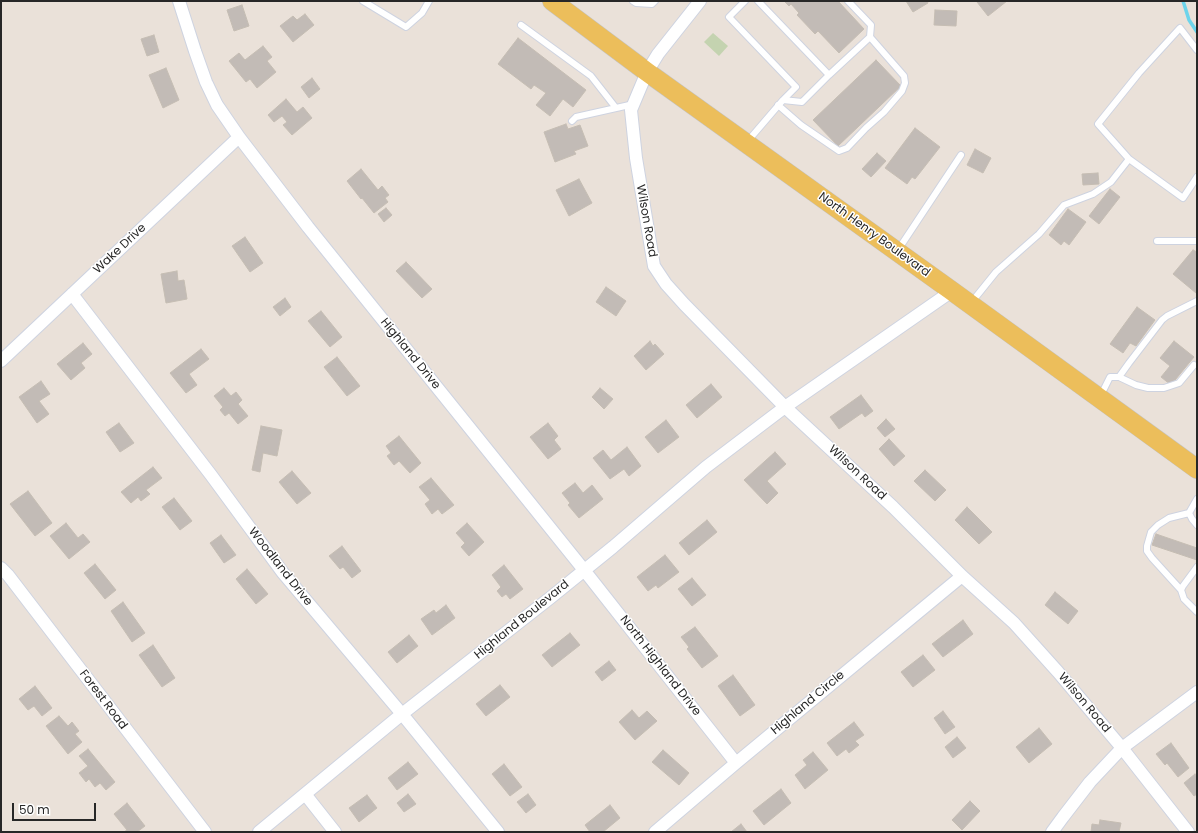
<!DOCTYPE html>
<html>
<head>
<meta charset="utf-8">
<style>
  body { margin:0 }
  #map { position:relative; width:1198px; height:833px; overflow:hidden; background:#eae1d9; font-family:Poppins,sans-serif }
  canvas { display:block }
  .frame { position:absolute; inset:0; border:2px solid #272727; pointer-events:none }
  .scale { position:absolute; left:12px; top:803px; width:84px; height:18px; box-sizing:border-box; border:2px solid #272727; border-top:0; padding-left:5px; font-size:12px; line-height:14px; white-space:nowrap; color:#272727; -webkit-text-stroke:3px #fff; paint-order:stroke }
</style>
</head>
<body>
<div id="map">
<canvas width="1198" height="833"></canvas>
<div class="frame"></div>
<div class="scale">50 m</div>
</div>
<script>
const ctx = document.querySelector('canvas').getContext('2d');
ctx.lineJoin = 'round';
function paint(path, color) { ctx.fillStyle = color; ctx.fill(path, 'evenodd'); }
const toPath = rows => new Path2D(rows.map(r => 'M' + r).join(''));
function stroke(path, color, width, dash) { ctx.strokeStyle = color; ctx.lineWidth = width; ctx.lineCap = dash ? 'butt' : 'round'; ctx.setLineDash(dash || []); ctx.stroke(path); }
function drawText(font, color, halo, rows, align = 'center') {
  ctx.font = font + ' Poppins,sans-serif'; ctx.lineWidth = 3; ctx.setLineDash([]); ctx.textBaseline = 'middle'; ctx.strokeStyle = halo; ctx.fillStyle = color; for (const [text, x, y, turn = 0] of rows) {
    ctx.save(); ctx.translate(x, y); ctx.rotate((+turn || 0) * Math.PI / 180); ctx.textAlign = isNaN(turn) ? turn : align; if (halo) ctx.strokeText(text, 0, 0); ctx.fillText(text, 0, 0); ctx.restore();
  }
}
paint(toPath([
  [713,33,728,46,719,56,704,42]
]), '#c4d3b0');
stroke(toPath([
  [1183,1,1184,4,1189,20,1197,32]
]), '#6dd4eb', 3.5);
const building = toPath([
  [784,1,838,1,864,29,839,53,818,31,815,34,797,15,799,13,791,4,789,6,784,1],
  [906,1,927,1,928,3,913,12,906,1],
  [977,1,1007,1,988,16,977,2,977,1],
  [242,5,249,26,234,31,227,10,242,5],
  [935,10,957,11,956,26,934,25,935,10],
  [305,14,314,25,293,42,280,26,293,16,297,20,305,14],
  [154,35,159,52,147,56,141,39,154,35],
  [518,38,586,90,573,107,563,99,550,116,536,105,546,93,534,85,531,89,498,64,518,38],
  [263,46,272,57,267,61,276,72,257,88,250,79,246,82,229,61,239,53,245,60,263,46],
  [876,60,901,86,838,146,813,120,876,60],
  [166,68,179,100,163,108,149,75,166,68],
  [312,78,320,89,309,98,301,87,312,78],
  [286,99,297,112,303,107,312,118,292,135,283,125,287,122,282,116,274,122,268,115,286,99],
  [566,124,568,129,580,125,588,146,574,151,576,154,555,162,544,132,566,124],
  [915,128,940,147,915,179,912,177,907,184,885,168,915,128],
  [975,149,991,158,983,173,967,165,975,149],
  [877,153,886,161,871,177,862,169,877,153],
  [361,169,378,190,382,186,389,195,385,198,388,202,374,213,362,198,361,199,347,181,361,169],
  [1098,173,1099,184,1083,185,1082,174,1098,173],
  [579,179,592,203,569,216,556,190,579,179],
  [1110,189,1120,197,1099,224,1089,216,1110,189],
  [386,208,392,215,384,222,378,214,386,208],
  [1068,209,1086,222,1069,245,1064,241,1061,245,1049,235,1068,209],
  [245,237,263,263,250,272,232,246,245,237],
  [1193,250,1197,252,1197,291,1196,293,1173,274,1193,250],
  [406,262,432,289,422,298,396,271,406,262],
  [177,271,178,281,184,280,187,299,166,303,161,274,177,271],
  [606,287,626,301,616,316,596,302,606,287],
  [285,298,291,307,280,316,273,307,285,298],
  [1137,307,1155,320,1136,346,1130,343,1123,353,1110,344,1137,307],
  [321,311,342,337,330,347,308,321,321,311],
  [650,341,653,346,655,344,664,354,646,370,634,356,650,341],
  [1174,341,1194,357,1171,385,1161,377,1170,366,1160,358,1174,341],
  [83,343,92,354,81,363,85,368,71,380,57,364,83,343],
  [201,349,209,359,189,374,197,385,186,393,170,373,201,349],
  [337,357,360,386,347,396,324,367,337,357],
  [41,381,50,394,39,401,49,414,37,423,19,397,41,381],
  [711,384,722,397,697,418,686,405,711,384],
  [224,388,231,396,236,392,242,400,238,404,248,416,238,424,229,413,225,416,220,410,223,407,214,396,224,388],
  [600,388,613,399,604,409,592,397,600,388],
  [861,395,873,411,865,417,862,413,839,429,830,417,861,395],
  [886,419,895,429,885,437,877,428,886,419],
  [666,420,679,437,658,453,645,437,666,420],
  [119,423,134,443,120,452,106,432,119,423],
  [548,423,558,436,554,440,561,449,548,459,530,437,548,423],
  [261,426,282,430,277,456,263,453,260,472,252,470,261,426],
  [399,436,421,463,410,473,399,461,394,465,387,456,391,453,386,446,399,436],
  [889,439,905,456,894,466,879,449,889,439],
  [627,447,641,466,629,476,624,469,610,479,593,458,603,450,611,460,627,447],
  [775,452,786,464,767,481,778,493,767,504,744,480,775,452],
  [153,467,162,478,146,490,150,494,141,501,138,497,131,503,121,492,153,467],
  [925,470,946,490,935,501,914,481,925,470],
  [292,471,311,493,297,504,279,482,292,471],
  [431,478,454,505,442,514,438,509,432,514,425,504,430,500,419,487,431,478],
  [575,483,583,493,592,485,603,499,579,518,568,505,570,503,562,493,575,483],
  [28,491,52,523,35,536,10,504,28,491],
  [174,498,192,521,180,530,162,507,174,498],
  [967,507,992,532,979,544,955,520,967,507],
  [707,520,717,532,689,555,679,543,707,520],
  [66,523,78,538,83,534,90,542,69,559,50,536,66,523],
  [467,523,484,542,469,556,461,547,465,543,456,533,467,523],
  [1156,534,1197,548,1197,560,1152,545,1156,534],
  [221,535,236,555,224,563,210,543,221,535],
  [342,546,361,571,352,578,343,567,340,569,329,556,342,546],
  [665,555,679,572,658,588,656,585,648,591,637,577,665,555],
  [95,564,116,590,105,599,84,573,95,564],
  [504,565,523,589,510,599,506,594,502,597,497,591,501,587,492,575,504,565],
  [247,569,268,594,256,604,236,579,247,569],
  [692,578,706,595,692,606,678,589,692,578],
  [1055,592,1078,611,1068,624,1045,605,1055,592],
  [123,602,145,633,132,642,111,611,123,602],
  [446,605,455,618,432,635,421,619,434,610,436,613,446,605],
  [963,620,973,634,943,657,932,644,963,620],
  [695,627,718,656,702,668,687,649,689,647,681,637,695,627],
  [570,633,580,645,552,667,542,655,570,633],
  [409,635,418,646,397,663,388,652,409,635],
  [153,645,175,678,162,687,139,655,153,645],
  [923,655,935,670,913,687,901,672,923,655],
  [609,661,616,670,602,681,595,672,609,661],
  [733,675,755,705,740,716,718,686,733,675],
  [500,685,510,697,486,716,476,704,500,685],
  [35,686,52,708,42,716,34,706,28,710,19,699,35,686],
  [632,710,639,718,647,711,657,721,635,740,619,722,632,710],
  [943,711,955,727,945,734,934,718,943,711],
  [59,716,68,726,72,722,79,731,75,734,82,742,68,754,46,726,59,716],
  [854,722,864,735,855,741,859,745,849,753,846,749,837,756,827,743,854,722],
  [1039,728,1052,744,1029,763,1016,747,1039,728],
  [957,737,966,748,953,758,945,747,957,737],
  [1171,743,1189,768,1178,777,1167,763,1165,765,1156,754,1171,743],
  [88,749,115,782,106,790,100,783,95,787,89,779,86,782,79,773,88,766,79,756,88,749],
  [663,750,689,773,679,785,652,762,663,750],
  [813,752,828,770,805,789,795,775,807,765,803,760,813,752],
  [408,762,418,774,397,790,388,778,408,762],
  [504,764,522,787,510,796,492,774,504,764],
  [1195,774,1197,777,1197,794,1194,796,1184,783,1195,774],
  [781,789,791,803,764,825,753,811,781,789],
  [408,794,416,804,404,812,397,803,408,794],
  [528,794,536,805,526,813,517,802,528,794],
  [367,795,377,808,359,822,349,808,367,795],
  [970,801,980,811,962,830,952,820,970,801],
  [127,803,145,826,137,832,124,832,127,830,114,814,127,803],
  [610,805,620,818,603,832,590,832,585,825,610,805],
  [1100,820,1121,823,1119,832,1091,832,1092,824,1099,825,1100,820],
  [741,824,747,832,731,832,741,824]
]);
paint(building, '#c2bbb6');
stroke(building, '#c5bdb3', 1);
const lane = toPath([
  [363,1,406,27,422,13,429,1],
  [633,1,636,3,652,4,655,1],
  [745,1,729,17,796,87,783,100],
  [848,1,871,25,870,37],
  [521,25,591,76,616,108],
  [1197,50,1180,28,1139,73,1098,124,1129,159,1183,198,1197,177],
  [778,105,801,125,839,151,847,148,866,128,884,112,902,91,905,83,904,76,870,37,829,75],
  [572,121,576,117,634,104],
  [747,142,783,100,802,102,829,75,758,1],
  [1157,241,1197,241],
  [898,250,961,155],
  [971,303,996,272,1039,234,1064,205,1093,194,1111,182,1129,159],
  [1119,377,1129,363,1162,320,1167,316,1197,301],
  [1100,397,1110,377,1119,377,1136,385,1148,388,1164,388,1179,383,1194,365],
  [1197,499,1189,513,1192,519,1197,525],
  [1197,567,1183,586,1181,590,1184,599,1197,612],
  [1181,590,1152,558,1147,551,1147,546,1151,532,1158,525,1169,518,1189,513]
]);
const street = toPath([
  [179,1,195,51,206,82,217,105,239,137,308,227,584,570,736,763],
  [700,1,658,54,647,72,631,110,636,158,654,266,666,284,684,304,785,407,893,507,962,576,1014,623,1058,672,1122,748,1188,832],
  [72,294,211,475,283,573,402,714,498,832],
  [1,361,239,137],
  [1,568,8,575,205,832],
  [305,794,335,832],
  [259,832,402,714,550,598,613,547,706,467,785,407,952,291],
  [655,832,736,763,962,576],
  [1052,832,1063,817,1090,782,1122,748,1197,692]
]);
const primary = toPath([
  [552,1,647,72,952,291,1197,469]
]);
stroke(lane, '#ced3e0', 8);
stroke(street, '#ced3e0', 14);
stroke(primary, '#c3c3c3', 20);
stroke(lane, '#fff', 6);
stroke(street, '#fff', 12);
stroke(primary, '#ecbe5b', 19);
drawText('12px', '#272727', '#fff', [
  ["Wilson Road",646,221,80],
  ["North Henry Boulevard",874,235,36],
  ["Wake Drive",120,249,-43],
  ["Highland Drive",410,354,51],
  ["Wilson Road",857,473,43],
  ["Woodland Drive",280,567,52],
  ["Highland Boulevard",522,620,-39],
  ["North Highland Drive",660,666,52],
  ["Forest Road",103,700,53],
  ["Highland Circle",808,703,-40],
  ["Wilson Road",1084,703,50]
]);
</script>
</body>
</html>
